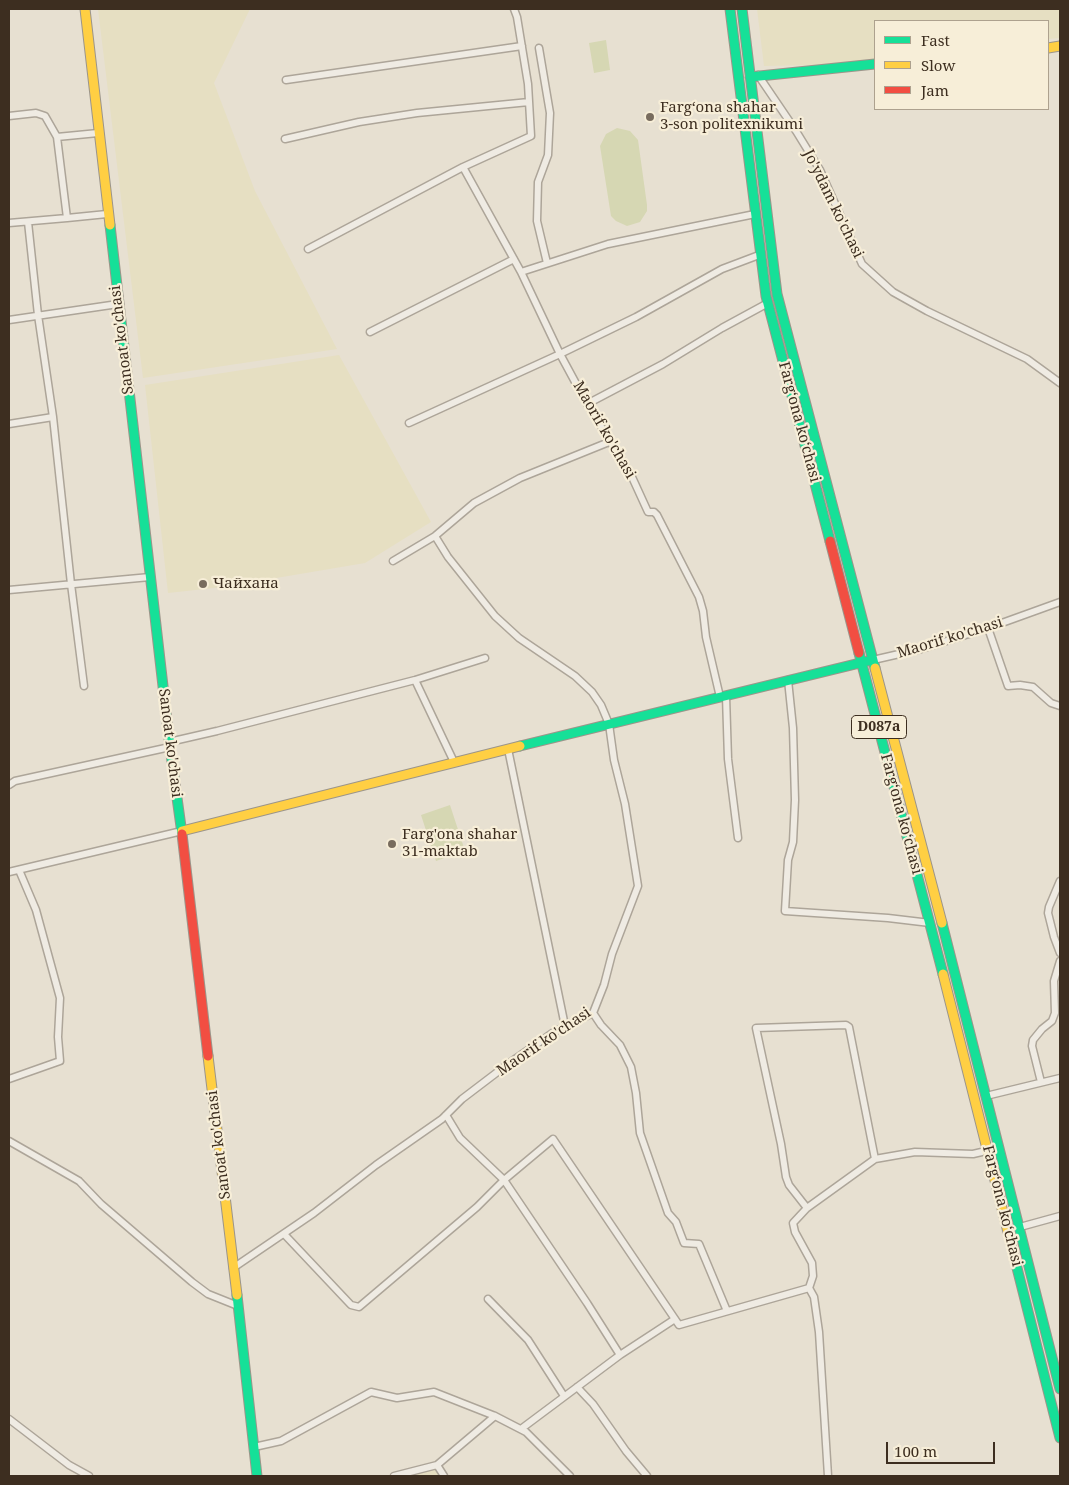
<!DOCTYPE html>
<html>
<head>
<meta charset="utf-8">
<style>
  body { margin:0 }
  #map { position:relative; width:1069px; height:1485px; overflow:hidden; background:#e7e0d1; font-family:"Noto Serif",serif }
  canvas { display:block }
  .frame { position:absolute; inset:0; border:10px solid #3d2e20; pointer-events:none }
  .legend { position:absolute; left:874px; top:20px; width:175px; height:90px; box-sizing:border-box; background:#f7eed8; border:1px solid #ada18e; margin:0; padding:6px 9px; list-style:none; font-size:15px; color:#3d2e20 }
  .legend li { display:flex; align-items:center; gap:10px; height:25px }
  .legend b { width:25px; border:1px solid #ada18e }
  .scale { position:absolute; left:886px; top:1442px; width:109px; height:22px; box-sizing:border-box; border:2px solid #3d2e20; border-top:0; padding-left:6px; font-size:15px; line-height:18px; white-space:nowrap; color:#3d2e20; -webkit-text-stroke:4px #f7eed8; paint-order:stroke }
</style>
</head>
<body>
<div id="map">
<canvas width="1069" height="1485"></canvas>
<div class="frame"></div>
<ul class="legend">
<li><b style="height:6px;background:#16e098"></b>Fast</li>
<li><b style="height:6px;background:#ffcf43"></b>Slow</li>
<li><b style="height:6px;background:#f24e42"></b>Jam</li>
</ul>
<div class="scale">100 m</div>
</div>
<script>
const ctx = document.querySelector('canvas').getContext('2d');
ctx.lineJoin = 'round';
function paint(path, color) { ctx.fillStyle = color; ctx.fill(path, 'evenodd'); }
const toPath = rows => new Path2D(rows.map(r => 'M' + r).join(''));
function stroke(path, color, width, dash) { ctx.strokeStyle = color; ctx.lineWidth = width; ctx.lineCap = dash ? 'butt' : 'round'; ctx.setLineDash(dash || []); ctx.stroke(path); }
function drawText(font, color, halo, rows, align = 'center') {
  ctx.font = font + ' "Noto Serif",serif'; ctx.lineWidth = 4.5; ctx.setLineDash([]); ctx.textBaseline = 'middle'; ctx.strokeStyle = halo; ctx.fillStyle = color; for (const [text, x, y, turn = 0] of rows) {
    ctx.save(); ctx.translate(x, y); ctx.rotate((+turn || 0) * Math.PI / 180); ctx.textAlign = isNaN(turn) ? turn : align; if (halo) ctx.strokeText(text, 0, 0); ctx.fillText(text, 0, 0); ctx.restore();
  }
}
paint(toPath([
  [98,9,250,9,214,83,255,191,337,349,143,378],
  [757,9,1060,9,1060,38,1048,39,1048,21,875,21,875,59,818,65,764,66],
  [339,355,431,522,365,563,223,587,168,593,145,385],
  [434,1468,440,1476,401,1476]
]), '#e6dfc2');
paint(toPath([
  [606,40,610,70,594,73,589,43],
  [617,128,630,131,638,140,647,205,647,211,640,222,627,226,616,221,611,216,600,146,606,134],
  [450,805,465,851,436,861,421,815]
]), '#d6d7b3');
const street = toPath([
  [539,48,550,113,548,155,538,182,537,221,547,263],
  [758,75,796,131,820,170,862,264,893,292,927,311,1027,359,1060,383],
  [286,80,522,46],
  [9,116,36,113,45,116,57,137,98,133],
  [285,139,359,122,417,113,529,102],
  [463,167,521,272,560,354,587,404,632,477,648,512,654,512,657,515,699,597,703,611,706,637,720,697],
  [67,218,107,214],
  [28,222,38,315,53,417,71,584,84,686],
  [9,223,67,218,57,137],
  [308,249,463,167,531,136,528,84,517,17,514,9],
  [521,272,608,244,755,214],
  [9,320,118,304],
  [370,332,514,259],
  [587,404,663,364,722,328,768,303],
  [409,423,560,354,636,317,722,269,759,255],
  [9,424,53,417],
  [393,561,435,536,474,503,520,478,609,442],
  [9,590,150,577],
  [988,628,1008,686,1020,685,1033,687,1051,703,1060,706],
  [873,660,921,649,988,628,1060,602],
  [415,680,454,762],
  [788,680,793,728,795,800,793,842,788,860,785,911,888,918,930,923],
  [726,696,728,759,738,838],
  [169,742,217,731,415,680,485,658],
  [508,749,565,1026],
  [9,785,15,781,170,747],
  [9,872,182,831],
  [1060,881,1049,907,1048,913,1054,937,1060,953],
  [593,1013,601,1025,620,1045,631,1067,636,1093,640,1133,668,1213,676,1222,684,1243,699,1244,727,1311],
  [9,1079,60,1061,58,1037,60,998,36,910,19,870],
  [1041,1082,1032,1046,1033,1040,1042,1029,1052,1021,1055,1013,1054,981,1060,961],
  [986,1096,1060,1078],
  [446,1115,460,1138,504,1180,587,1303,620,1355,675,1319],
  [9,1141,79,1181,101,1204,192,1282,208,1294,238,1306],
  [875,1159,849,1027,846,1025,756,1028,781,1144,786,1177,789,1185,807,1208,875,1159,915,1152,973,1154,999,1148],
  [1020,1227,1060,1216],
  [284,1234,351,1305,359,1307,477,1207,504,1180,553,1139,679,1325,809,1288,813,1276,812,1263,795,1232,793,1223,807,1208],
  [233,1268,314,1213,376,1165,442,1119,462,1099,508,1064,554,1032,593,1013,604,985,612,954,638,886,625,804,614,760,609,724,601,705,592,692,575,676,519,638,495,616,448,557,435,536],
  [809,1288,814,1297,819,1332,828,1476],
  [488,1299,528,1340,564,1396],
  [577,1387,593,1404,626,1451,647,1476],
  [9,1419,69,1465,89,1476],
  [521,1429,620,1355],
  [254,1447,281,1441,371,1392,397,1398,434,1392,495,1416,526,1432,570,1476],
  [437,1465,444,1476],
  [394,1476,437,1465,495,1416]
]);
const fast = toPath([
  [730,9,766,296,830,541],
  [742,9,777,294,875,668],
  [750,77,875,64],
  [110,225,170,747,182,834],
  [859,653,943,974],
  [520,746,868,661],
  [942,923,1060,1389],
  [1015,1260,1060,1438],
  [237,1295,257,1476]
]);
const slow = toPath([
  [85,9,110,225],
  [1048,48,1060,46],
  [875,668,942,923],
  [182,831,520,746],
  [943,974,1015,1260],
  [208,1056,237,1295]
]);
const jam = toPath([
  [830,541,859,653],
  [182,834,208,1056]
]);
stroke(street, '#ada599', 9);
stroke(fast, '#9c958a', 11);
stroke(slow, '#9c958a', 11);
stroke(jam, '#9c958a', 11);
stroke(street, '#efebe3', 6);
stroke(fast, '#16e098', 9);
stroke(slow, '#ffcf43', 9);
stroke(jam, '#f24e42', 9);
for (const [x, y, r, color] of [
  [650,117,5,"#786c5e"],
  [203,584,5,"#786c5e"],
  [392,844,5,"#786c5e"]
]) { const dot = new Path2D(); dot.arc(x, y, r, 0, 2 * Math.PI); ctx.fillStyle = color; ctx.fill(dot); stroke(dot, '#f7eed8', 2); }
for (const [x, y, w] of [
  [879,727,55]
]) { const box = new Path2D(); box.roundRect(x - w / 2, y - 11.5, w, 23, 4); ctx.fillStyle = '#f7eed8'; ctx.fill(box); stroke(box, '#3d2e20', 1); }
drawText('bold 14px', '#3d2e20', null, [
  ["D087a",879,727]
]);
drawText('15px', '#3d2e20', '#f7eed8', [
  ["Farg‘ona shahar",660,108],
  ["3-son politexnikumi",660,125],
  ["Чайхана",213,584],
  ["Farg'ona shahar",402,835],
  ["31-maktab",402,852]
], 'left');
drawText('15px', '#3d2e20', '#f7eed8', [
  ["Jo'ydam ko'chasi",833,204,64],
  ["Sanoat ko'chasi",122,340,-97],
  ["Fargʻona koʻchasi",799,422,75],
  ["Maorif ko'chasi",604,430,60],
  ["Maorif ko'chasi",950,638,-17],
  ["Sanoat ko'chasi",170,743,83],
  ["Fargʻona koʻchasi",901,814,75],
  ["Maorif ko'chasi",544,1042,-34],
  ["Sanoat ko'chasi",219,1145,-97],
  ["Fargʻona koʻchasi",1002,1206,76]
]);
</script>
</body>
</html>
